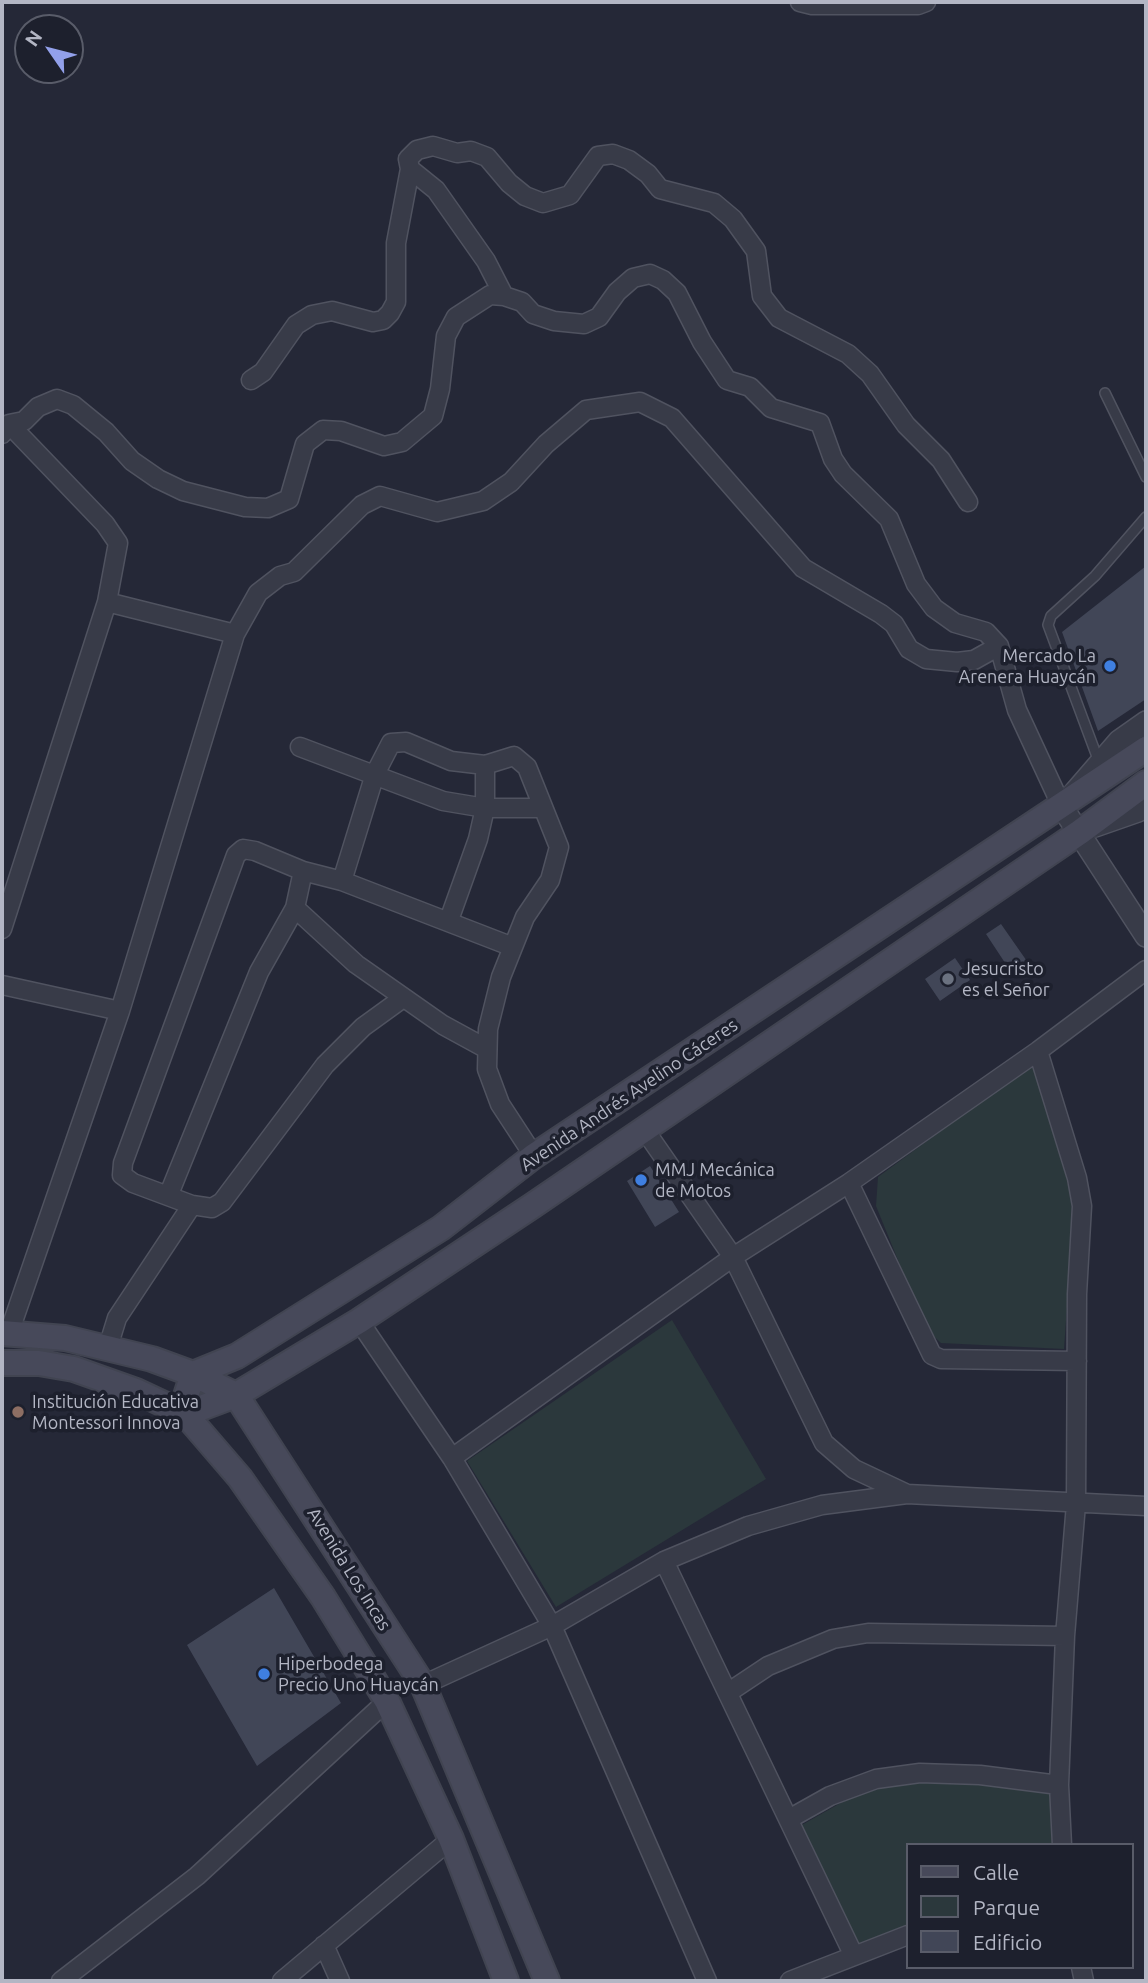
<!DOCTYPE html>
<html>
<head>
<meta charset="utf-8">
<style>
  body { margin:0 }
  #map { position:relative; width:1148px; height:1983px; overflow:hidden; background:#252837; font-family:Ubuntu,sans-serif }
  canvas { display:block }
  .frame { position:absolute; inset:0; border:4px solid #b3b6c4; pointer-events:none }
  .legend { position:absolute; left:906px; top:1843px; width:228px; height:126px; box-sizing:border-box; background:#1d202d; border:2px solid #595c69; margin:0; padding:9px 12px; list-style:none; font-size:21px; color:#b3b6c4 }
  .legend li { display:flex; align-items:center; gap:14px; height:35px }
  .legend b { width:35px; border:2px solid #595c69 }
  .north { position:absolute; left:14px; top:14px; width:70px; height:70px; box-sizing:border-box; background:#1d202d; border:2px solid #595c69; border-radius:50%; rotate:305deg; font-size:19px; font-weight:700; line-height:28px; text-align:center; color:#b3b6c4 }
  .north::after { content:''; display:block; margin:auto; width:24px; height:32px; background:#92a0ea; clip-path:polygon(50% 0,100% 100%,50% 72%,0 100%) }
</style>
</head>
<body>
<div id="map">
<canvas width="1148" height="1983"></canvas>
<div class="frame"></div>
<ul class="legend">
<li><b style="height:9px;background:#47495a"></b>Calle</li>
<li><b style="height:19px;background:#2b383c"></b>Parque</li>
<li><b style="height:19px;background:#414657"></b>Edificio</li>
</ul>
<div class="north">N</div>
</div>
<script>
const ctx = document.querySelector('canvas').getContext('2d');
ctx.lineJoin = 'round';
function paint(path, color) { ctx.fillStyle = color; ctx.fill(path, 'evenodd'); }
const toPath = rows => new Path2D(rows.map(r => 'M' + r).join(''));
function stroke(path, color, width, dash) { ctx.strokeStyle = color; ctx.lineWidth = width; ctx.lineCap = dash ? 'butt' : 'round'; ctx.setLineDash(dash || []); ctx.stroke(path); }
function drawText(font, color, halo, rows, align = 'center') {
  ctx.font = font + ' Ubuntu,sans-serif'; ctx.lineWidth = 7; ctx.setLineDash([]); ctx.textBaseline = 'middle'; ctx.strokeStyle = halo; ctx.fillStyle = color; for (const [text, x, y, turn = 0] of rows) {
    ctx.save(); ctx.translate(x, y); ctx.rotate((+turn || 0) * Math.PI / 180); ctx.textAlign = isNaN(turn) ? turn : align; if (halo) ctx.strokeText(text, 0, 0); ctx.fillText(text, 0, 0); ctx.restore();
  }
}
paint(toPath([
  [1036,1061,1074,1207,1064,1349,941,1343,926,1329,876,1206,878,1177],
  [672,1320,766,1479,556,1607,467,1461],
  [930,1781,986,1783,1054,1792,1056,1845,908,1845,908,1930,857,1949,800,1826,853,1796,886,1785]
]), '#2b383c');
paint(toPath([
  [1146,566,1146,699,1098,731,1062,632],
  [1001,924,1031,967,1015,978,986,934],
  [955,958,970,980,940,1001,925,979],
  [650,1166,679,1212,655,1227,627,1181],
  [274,1588,341,1703,257,1766,187,1645]
]), '#414657');
const service = toPath([
  [1105,393,1146,477],
  [1099,762,1048,625,1051,616,1095,576,1146,517]
]);
const minor = toPath([
  [800,2,812,5,918,5,926,2],
  [504,296,486,261,436,190,410,169,408,159,417,150,433,146,457,153,471,151,487,157,509,183,525,196,543,203,570,195,598,156,613,154,629,160,648,174,660,189,714,203,733,219,756,251,762,296,779,318,848,354,870,374,906,425,941,460,968,502],
  [251,380,263,372,296,325,312,315,332,311,373,322,383,320,390,313,396,302,396,243,410,169],
  [2,434,9,424,24,421,38,407,57,399,73,405,106,432,132,461,158,479,183,491,245,507,268,508,289,499,305,444,323,430,341,431,384,446,402,442,433,416,440,389,446,336,456,317,490,295,504,296,522,302,533,314,554,321,584,324,599,317,617,292,633,278,650,274,663,280,677,293,702,342,727,380,750,387,771,408,820,423,833,459,843,474,889,519,916,584,934,608,955,623,986,632,999,646,1017,710,1062,807],
  [107,602,235,634],
  [300,747,443,801,485,808,542,808],
  [342,881,375,774,391,743,406,742,451,761,485,765,514,756,527,767,559,847,550,880,525,917,501,977,488,1029,487,1069,500,1104,534,1156],
  [295,908,356,964,443,1025,487,1049],
  [449,920,478,839,485,808,485,765],
  [2,929,107,602,118,543,105,524,9,424],
  [2,985,120,1011],
  [403,998,363,1027,325,1065,222,1202,212,1208,192,1205,133,1183,122,1175,123,1163,236,855,243,849,255,851,303,871,342,881,513,947],
  [1038,1051,1077,1178,1082,1206,1077,1294,1076,1504,1065,1636,1059,1785,1062,1845],
  [644,1129,733,1257,824,1443,854,1469,907,1494],
  [849,1183,932,1355,941,1359,1077,1361],
  [169,1194,259,972,295,908,303,871],
  [359,1321,452,1458,552,1626,707,1981],
  [9,1333,120,1011,235,634,258,593,280,576,294,572,362,505,380,496,437,512,483,501,511,482,546,444,586,410,640,402,672,418,803,568,881,614,894,624,909,649,926,659,957,662,974,660,999,646],
  [108,1347,117,1318,192,1205],
  [452,1458,733,1257,849,1183,1038,1051,1146,970],
  [664,1561,854,1956],
  [423,1685,552,1626,664,1561,748,1526,822,1505,907,1494,1146,1506],
  [729,1692,768,1666,833,1639,868,1633,1065,1636],
  [789,1819,830,1796,876,1779,920,1773,980,1775,1059,1785],
  [324,1945,340,1981],
  [1081,1967,1084,1981],
  [61,1981,197,1876,387,1701],
  [282,1981,451,1839],
  [790,1981,908,1935]
]);
const tertiary = toPath([
  [1146,722,1119,741,1062,807,1146,936],
  [1095,826,1138,811,1146,805]
]);
const secondary = toPath([
  [2,1333,65,1338,152,1359,193,1374,236,1395],
  [2,1363,39,1363,74,1369,136,1391,185,1414,236,1395,359,1321,532,1206,1080,832,1146,783],
  [236,1395,423,1685,547,1981],
  [185,1414,185,1399,193,1374,237,1356,441,1228,534,1156,1146,749],
  [185,1414,240,1478,323,1597,387,1701,451,1839,506,1981]
]);
stroke(service, '#505360', 12);
stroke(minor, '#505360', 21);
stroke(tertiary, '#505360', 24);
stroke(secondary, '#414451', 28);
stroke(service, '#383b48', 9);
stroke(minor, '#383b48', 18);
stroke(tertiary, '#383b48', 21);
stroke(secondary, '#47495a', 24);
for (const [x, y, r, color] of [
  [1110,666,7,"#3f7fe0"],
  [948,979,7,"#6b7280"],
  [641,1180,7,"#3f7fe0"],
  [18,1412,7,"#8d6e63"],
  [264,1674,7,"#3f7fe0"]
]) { const dot = new Path2D(); dot.arc(x, y, r, 0, 2 * Math.PI); ctx.fillStyle = color; ctx.fill(dot); stroke(dot, '#1d202d', 2.5); }
drawText('18px', '#b3b6c4', '#1d202d', [
  ["Mercado La",1096,656,"right"],
  ["Arenera Huaycán",1096,677,"right"],
  ["Jesucristo",962,969],
  ["es el Señor",962,990],
  ["MMJ Mecánica",655,1170],
  ["de Motos",655,1191],
  ["Institución Educativa",32,1402],
  ["Montessori Innova",32,1423],
  ["Hiperbodega",278,1664],
  ["Precio Uno Huaycán",278,1685]
], 'left');
drawText('18px', '#b3b6c4', '#1d202d', [
  ["Avenida Andrés Avelino Cáceres",629,1095,-34],
  ["Avenida Los Incas",349,1569,58]
]);
</script>
</body>
</html>
